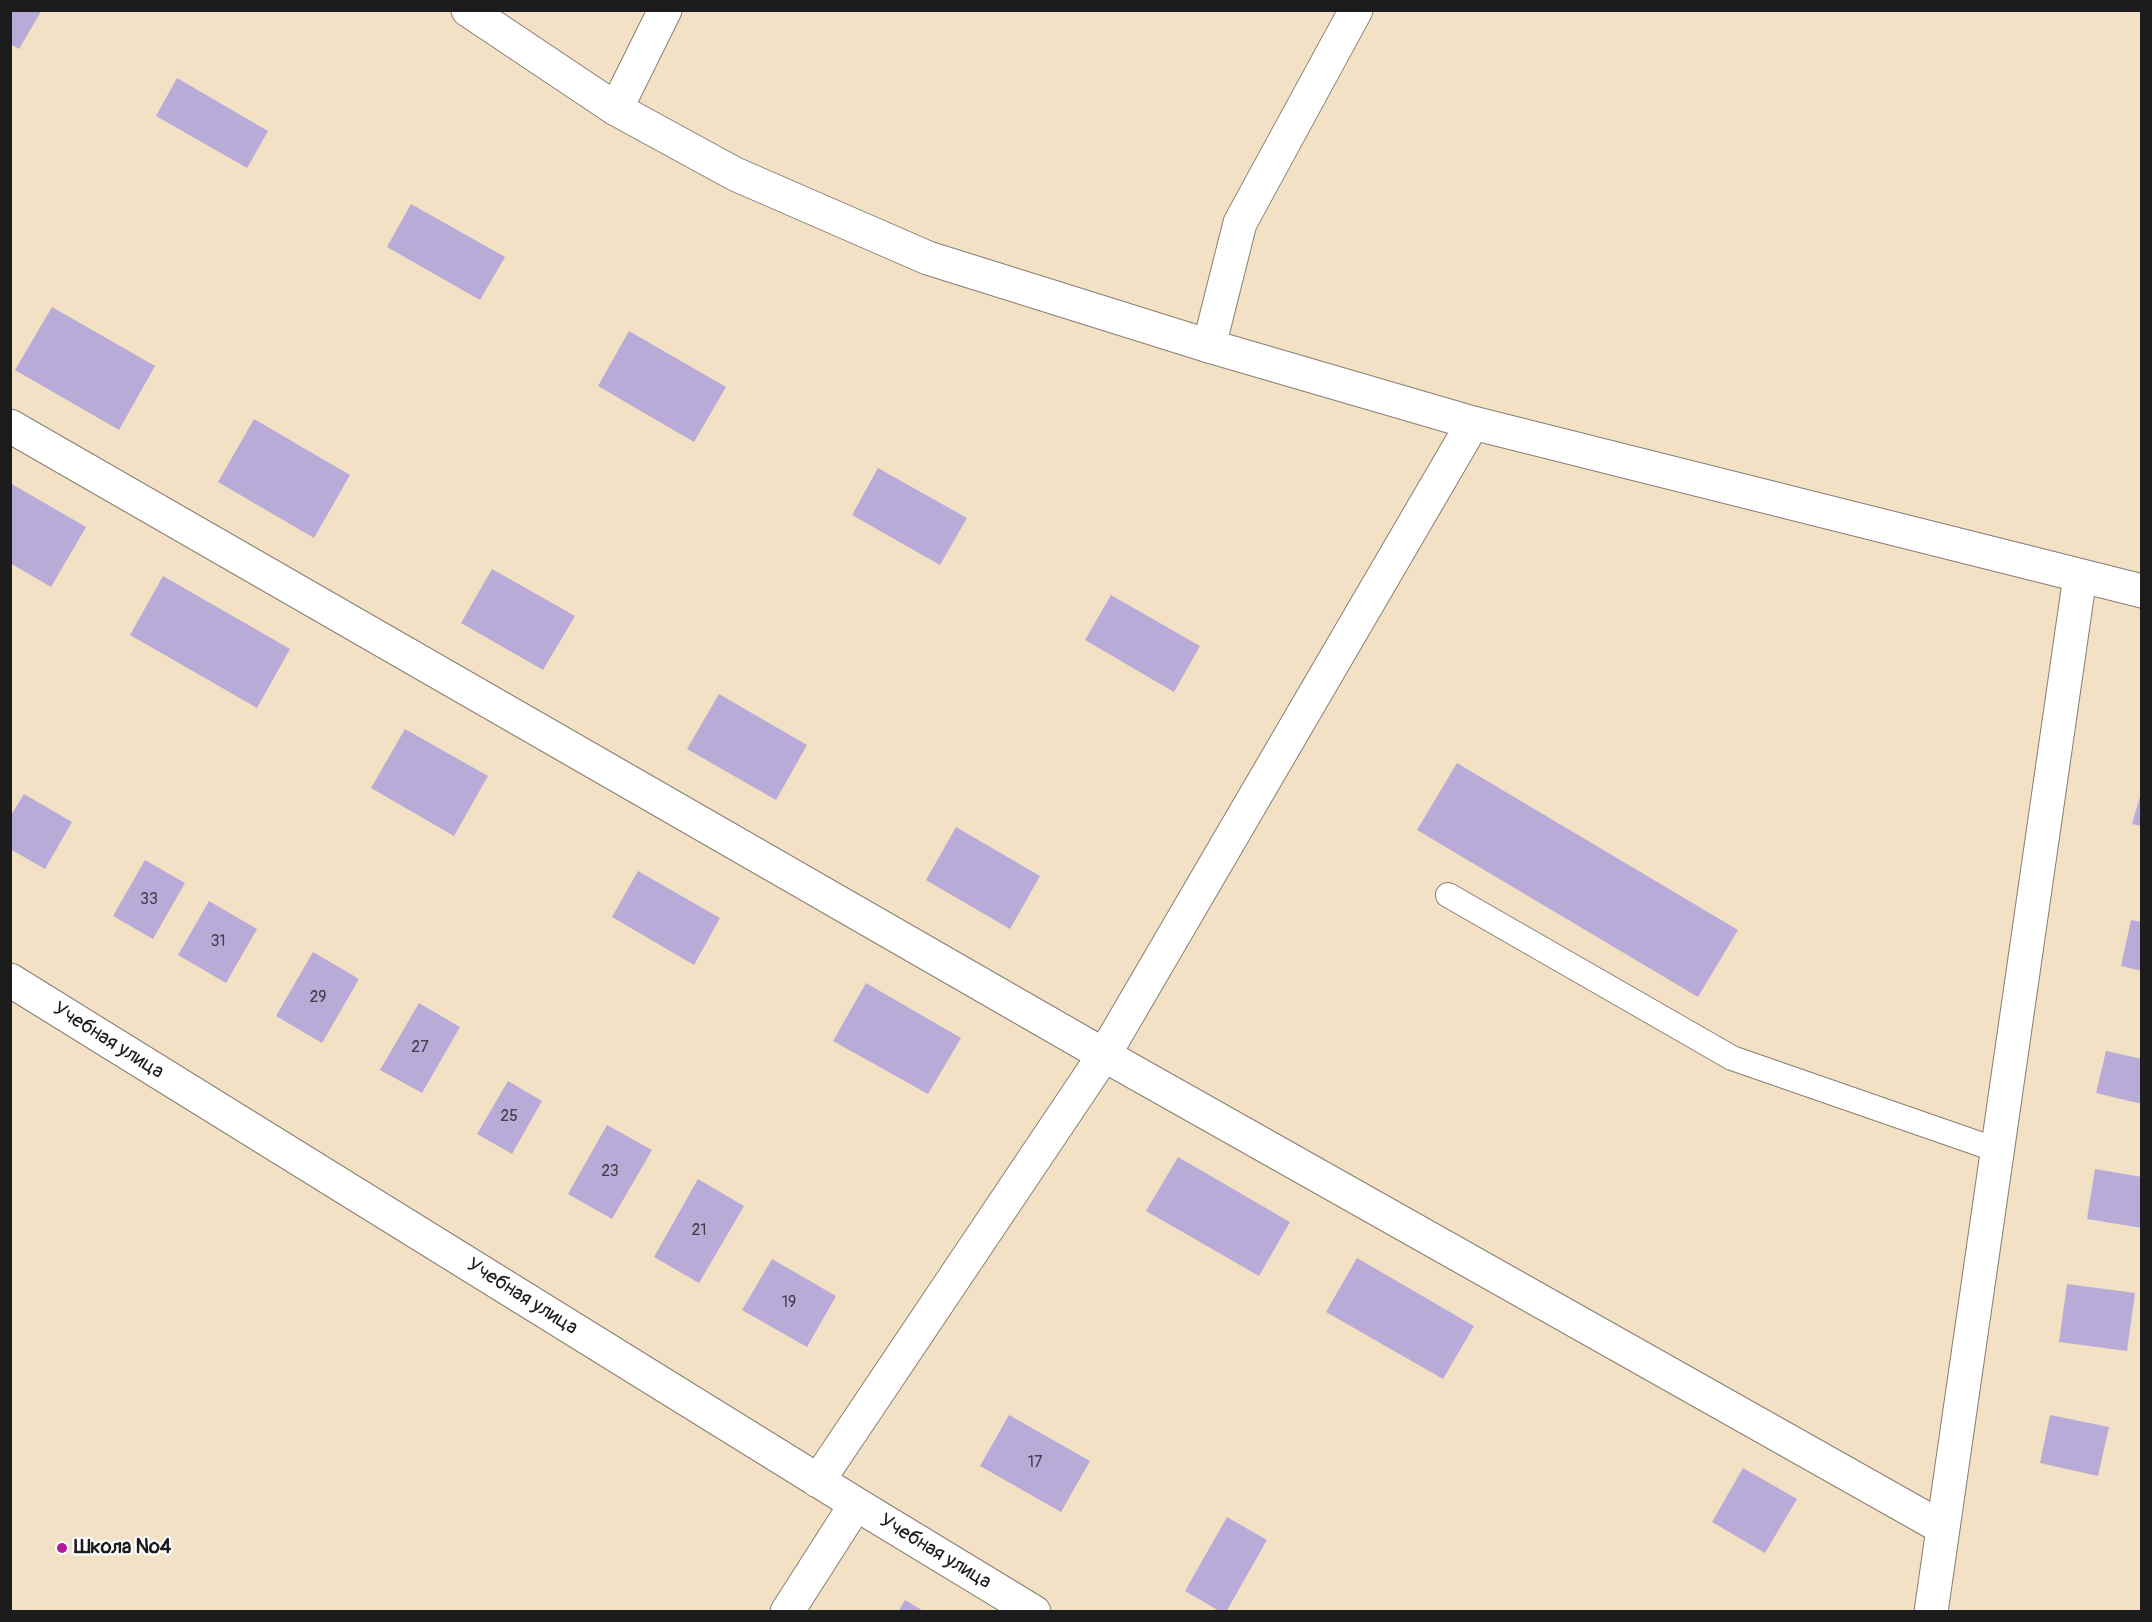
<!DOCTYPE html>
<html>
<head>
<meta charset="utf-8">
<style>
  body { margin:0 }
  #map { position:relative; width:2152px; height:1622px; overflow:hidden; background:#f3e1c6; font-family:Pangolin,sans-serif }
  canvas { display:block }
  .frame { position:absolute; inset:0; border:12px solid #1c1c1c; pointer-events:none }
</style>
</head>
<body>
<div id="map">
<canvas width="2152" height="1622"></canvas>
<div class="frame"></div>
</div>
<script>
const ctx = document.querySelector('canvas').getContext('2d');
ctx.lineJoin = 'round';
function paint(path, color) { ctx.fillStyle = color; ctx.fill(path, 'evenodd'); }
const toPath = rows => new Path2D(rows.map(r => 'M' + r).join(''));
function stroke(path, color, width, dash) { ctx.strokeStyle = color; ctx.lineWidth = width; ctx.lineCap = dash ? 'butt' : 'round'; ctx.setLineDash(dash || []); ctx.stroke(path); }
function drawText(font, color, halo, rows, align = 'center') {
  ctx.font = font + ' Pangolin,sans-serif'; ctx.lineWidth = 4.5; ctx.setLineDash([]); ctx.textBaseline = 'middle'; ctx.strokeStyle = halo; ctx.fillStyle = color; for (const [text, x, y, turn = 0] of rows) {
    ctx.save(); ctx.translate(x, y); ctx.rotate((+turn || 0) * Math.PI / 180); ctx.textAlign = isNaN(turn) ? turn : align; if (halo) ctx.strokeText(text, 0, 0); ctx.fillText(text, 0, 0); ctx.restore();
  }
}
paint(toPath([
  [10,10,42,10,19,49,10,44],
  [177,78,268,131,247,168,156,116],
  [411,204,505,257,480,300,387,247],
  [52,307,155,366,119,430,15,370],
  [629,331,726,387,694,442,598,386],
  [254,419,350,475,314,538,218,482],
  [878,468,967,518,940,565,852,515],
  [10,483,86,527,51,587,10,563],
  [492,569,575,616,543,670,461,623],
  [163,576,290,649,257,708,130,635],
  [1111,595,1200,646,1174,692,1085,640],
  [719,694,807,745,776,800,687,749],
  [405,729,488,776,454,836,371,788],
  [1457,763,1738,930,1698,997,1417,830],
  [2141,793,2142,793,2142,826,2132,824],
  [24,794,72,822,45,869,10,849,10,817],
  [956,827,1040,876,1010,929,926,880],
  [145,860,185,883,153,939,113,916],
  [638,871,720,918,694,965,612,917],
  [209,901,257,929,226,983,178,955],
  [2131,920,2142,922,2142,971,2121,966],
  [313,952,359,979,322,1043,276,1016],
  [866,983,961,1038,928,1094,833,1041],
  [419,1003,460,1027,422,1093,380,1070],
  [2106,1051,2142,1059,2142,1104,2096,1093],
  [508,1081,542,1101,512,1154,477,1134],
  [607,1125,652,1150,612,1219,568,1194],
  [1178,1157,1290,1222,1259,1276,1146,1211],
  [2095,1169,2142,1177,2142,1228,2087,1219],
  [698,1179,744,1206,699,1283,654,1257],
  [1357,1258,1474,1326,1443,1379,1326,1312],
  [772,1259,836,1296,807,1347,742,1310],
  [2067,1284,2135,1293,2127,1351,2059,1342],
  [1009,1415,1090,1461,1061,1512,980,1466],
  [2050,1415,2109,1427,2098,1476,2040,1463],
  [1743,1468,1797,1499,1765,1553,1712,1522],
  [1227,1517,1267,1540,1226,1612,1221,1612,1185,1591],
  [905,1600,925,1612,898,1612]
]), '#b8abd7');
const lane = toPath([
  [1448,895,1732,1058,1997,1150]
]);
const street = toPath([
  [616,109,665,10],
  [1209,346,1240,223,1356,10],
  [10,426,1104,1055,1943,1528],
  [10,980,856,1504,1034,1612],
  [818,1481,1104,1055,1473,423],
  [787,1612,856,1504],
  [1931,1612,2080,576]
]);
const secondary = toPath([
  [468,10,616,109,735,174,928,258,1209,346,1473,423,2142,591]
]);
stroke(lane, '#887e71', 26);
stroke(street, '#887e71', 35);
stroke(secondary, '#887e71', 35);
stroke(lane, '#fff', 24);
stroke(street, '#fff', 33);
stroke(secondary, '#fff', 33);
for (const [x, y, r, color] of [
  [62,1548,6,"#b5179e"]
]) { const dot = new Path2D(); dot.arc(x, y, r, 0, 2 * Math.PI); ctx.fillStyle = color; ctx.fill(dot); stroke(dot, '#fff', 2); }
drawText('16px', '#43404b', null, [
  ["33",149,900],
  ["31",218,942],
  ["29",318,998],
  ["27",420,1048],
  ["25",509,1117],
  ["23",610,1172],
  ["21",699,1231],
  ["19",789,1303],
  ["17",1035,1463]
]);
drawText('20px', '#1c1c1c', '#fff', [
  ["Учебная улица",108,1041,32],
  ["Учебная улица",522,1297,32],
  ["Учебная улица",935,1552,31]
]);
drawText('bold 20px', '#1c1c1c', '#fff', [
  ["Школа №4",74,1548]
], 'left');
</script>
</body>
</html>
